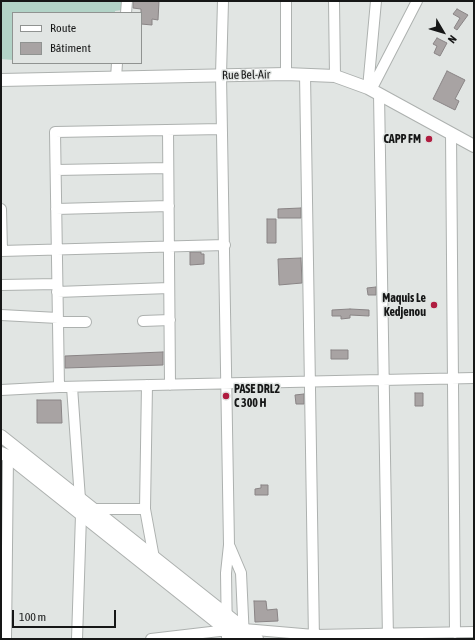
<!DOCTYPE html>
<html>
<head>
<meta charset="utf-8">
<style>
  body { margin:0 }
  #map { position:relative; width:475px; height:640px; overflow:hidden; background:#e1e5e3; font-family:"Asap Condensed",sans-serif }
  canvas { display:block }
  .frame { position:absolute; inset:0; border:2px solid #161717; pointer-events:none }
  .legend { position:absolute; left:12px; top:12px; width:130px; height:52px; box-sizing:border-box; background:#e1e5e3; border:1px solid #909391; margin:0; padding:5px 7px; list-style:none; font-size:12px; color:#161717 }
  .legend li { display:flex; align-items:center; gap:8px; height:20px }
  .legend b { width:20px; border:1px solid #909391 }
  .north { position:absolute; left:423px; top:12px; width:40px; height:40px; -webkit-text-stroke:3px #e1e5e3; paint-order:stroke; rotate:128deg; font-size:11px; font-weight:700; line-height:16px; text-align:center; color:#161717 }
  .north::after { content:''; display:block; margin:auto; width:14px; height:18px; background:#161717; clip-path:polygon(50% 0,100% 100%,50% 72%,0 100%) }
  .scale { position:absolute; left:12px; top:610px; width:104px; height:18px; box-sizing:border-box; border:2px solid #161717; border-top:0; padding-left:5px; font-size:12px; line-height:14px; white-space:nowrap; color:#161717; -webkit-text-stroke:3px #e1e5e3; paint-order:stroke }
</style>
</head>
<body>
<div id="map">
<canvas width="475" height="640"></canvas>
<div class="frame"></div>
<ul class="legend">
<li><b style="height:5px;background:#fff"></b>Route</li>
<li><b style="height:11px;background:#a8a3a3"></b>Bâtiment</li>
</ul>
<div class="north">N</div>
<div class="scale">100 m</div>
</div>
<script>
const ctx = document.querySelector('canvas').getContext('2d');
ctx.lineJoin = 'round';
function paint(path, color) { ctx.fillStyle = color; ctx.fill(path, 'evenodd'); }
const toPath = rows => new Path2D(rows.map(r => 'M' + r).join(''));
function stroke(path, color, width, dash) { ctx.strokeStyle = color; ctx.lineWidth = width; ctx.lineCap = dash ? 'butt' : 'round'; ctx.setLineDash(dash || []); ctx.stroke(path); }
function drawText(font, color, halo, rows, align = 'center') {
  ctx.font = font + ' "Asap Condensed",sans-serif'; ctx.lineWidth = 3; ctx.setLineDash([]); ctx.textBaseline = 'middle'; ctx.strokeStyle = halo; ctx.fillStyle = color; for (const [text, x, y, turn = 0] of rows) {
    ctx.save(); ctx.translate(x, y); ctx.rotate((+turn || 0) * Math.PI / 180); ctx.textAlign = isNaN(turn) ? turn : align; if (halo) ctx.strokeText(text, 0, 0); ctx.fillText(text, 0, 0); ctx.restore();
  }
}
paint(toPath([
  [1,1,122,1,122,10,115,11,115,13,13,13,13,60,1,59]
]), '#b2d3c7');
const building = toPath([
  [133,1,159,1,158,20,152,19,152,25,141,24,141,9,133,8,133,1],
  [457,9,468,15,457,30,454,28,460,18,453,14,457,9],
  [437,38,447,43,440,56,434,53,437,46,433,44,437,38],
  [447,71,465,80,455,99,459,101,455,110,433,99,447,71],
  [301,208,301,218,278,218,278,209,301,208],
  [267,219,276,219,276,243,267,243,267,219],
  [190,252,201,252,201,254,204,254,204,264,190,265,190,252],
  [301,258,302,283,279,285,278,259,301,258],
  [376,287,376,295,368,295,367,288,376,287],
  [350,309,369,310,369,316,350,315,350,318,341,319,341,316,332,316,332,310,350,309],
  [331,350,348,350,348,359,331,359,331,350],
  [163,352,163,365,65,368,65,356,163,352],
  [415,393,423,393,423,406,415,406,415,393],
  [304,394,304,404,296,404,295,395,304,394],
  [37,400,61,400,62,423,37,423,37,400],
  [261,485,268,485,268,495,255,495,255,489,261,488,261,485],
  [254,601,266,601,267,610,277,609,278,621,255,622,254,601]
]);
paint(building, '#a8a3a3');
stroke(building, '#898485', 1);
const minor = toPath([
  [223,1,221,75,229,545,226,573,227,639],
  [286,1,286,74],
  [334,1,335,76],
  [126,13,127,1],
  [305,74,314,639],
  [116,78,117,63],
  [368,88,376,1],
  [371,90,417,1],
  [379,94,388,639],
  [168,130,170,385],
  [451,133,455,633],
  [56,170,168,168],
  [1,209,2,251],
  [56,209,169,206],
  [1,251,225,245],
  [1,285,57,284],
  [57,292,169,288],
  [1,315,58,318],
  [143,321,170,320],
  [58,322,86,322],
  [147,385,145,509,154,558],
  [59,387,55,132,222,129],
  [72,387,80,499],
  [1,390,59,387,474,378],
  [91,509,145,509],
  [230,547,241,573,244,639],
  [244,629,314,635,474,632],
  [6,639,8,456],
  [77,639,81,515],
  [151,639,228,630]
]);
const major = toPath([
  [1,80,286,74,335,76,368,88,474,146],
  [1,436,257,639],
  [1,453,8,456,238,639]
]);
stroke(minor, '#adb1af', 12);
stroke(major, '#adb1af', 14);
stroke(minor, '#fff', 10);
stroke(major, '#fff', 12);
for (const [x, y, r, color] of [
  [429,139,4,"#b01d40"],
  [434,305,4,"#b01d40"],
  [226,396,4,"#b01d40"]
]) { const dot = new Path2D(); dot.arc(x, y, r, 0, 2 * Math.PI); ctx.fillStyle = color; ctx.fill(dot); stroke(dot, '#e1e5e3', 1.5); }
drawText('12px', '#161717', '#e1e5e3', [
  ["Rue Bel-Air",246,75,-1]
]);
drawText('bold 12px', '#161717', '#e1e5e3', [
  ["CAPP FM",421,139],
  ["Maquis Le",426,298],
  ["Kedjenou",426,312],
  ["PASE DRL2",234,389,"left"],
  ["C 300 H",234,403,"left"]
], 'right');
</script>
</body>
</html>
